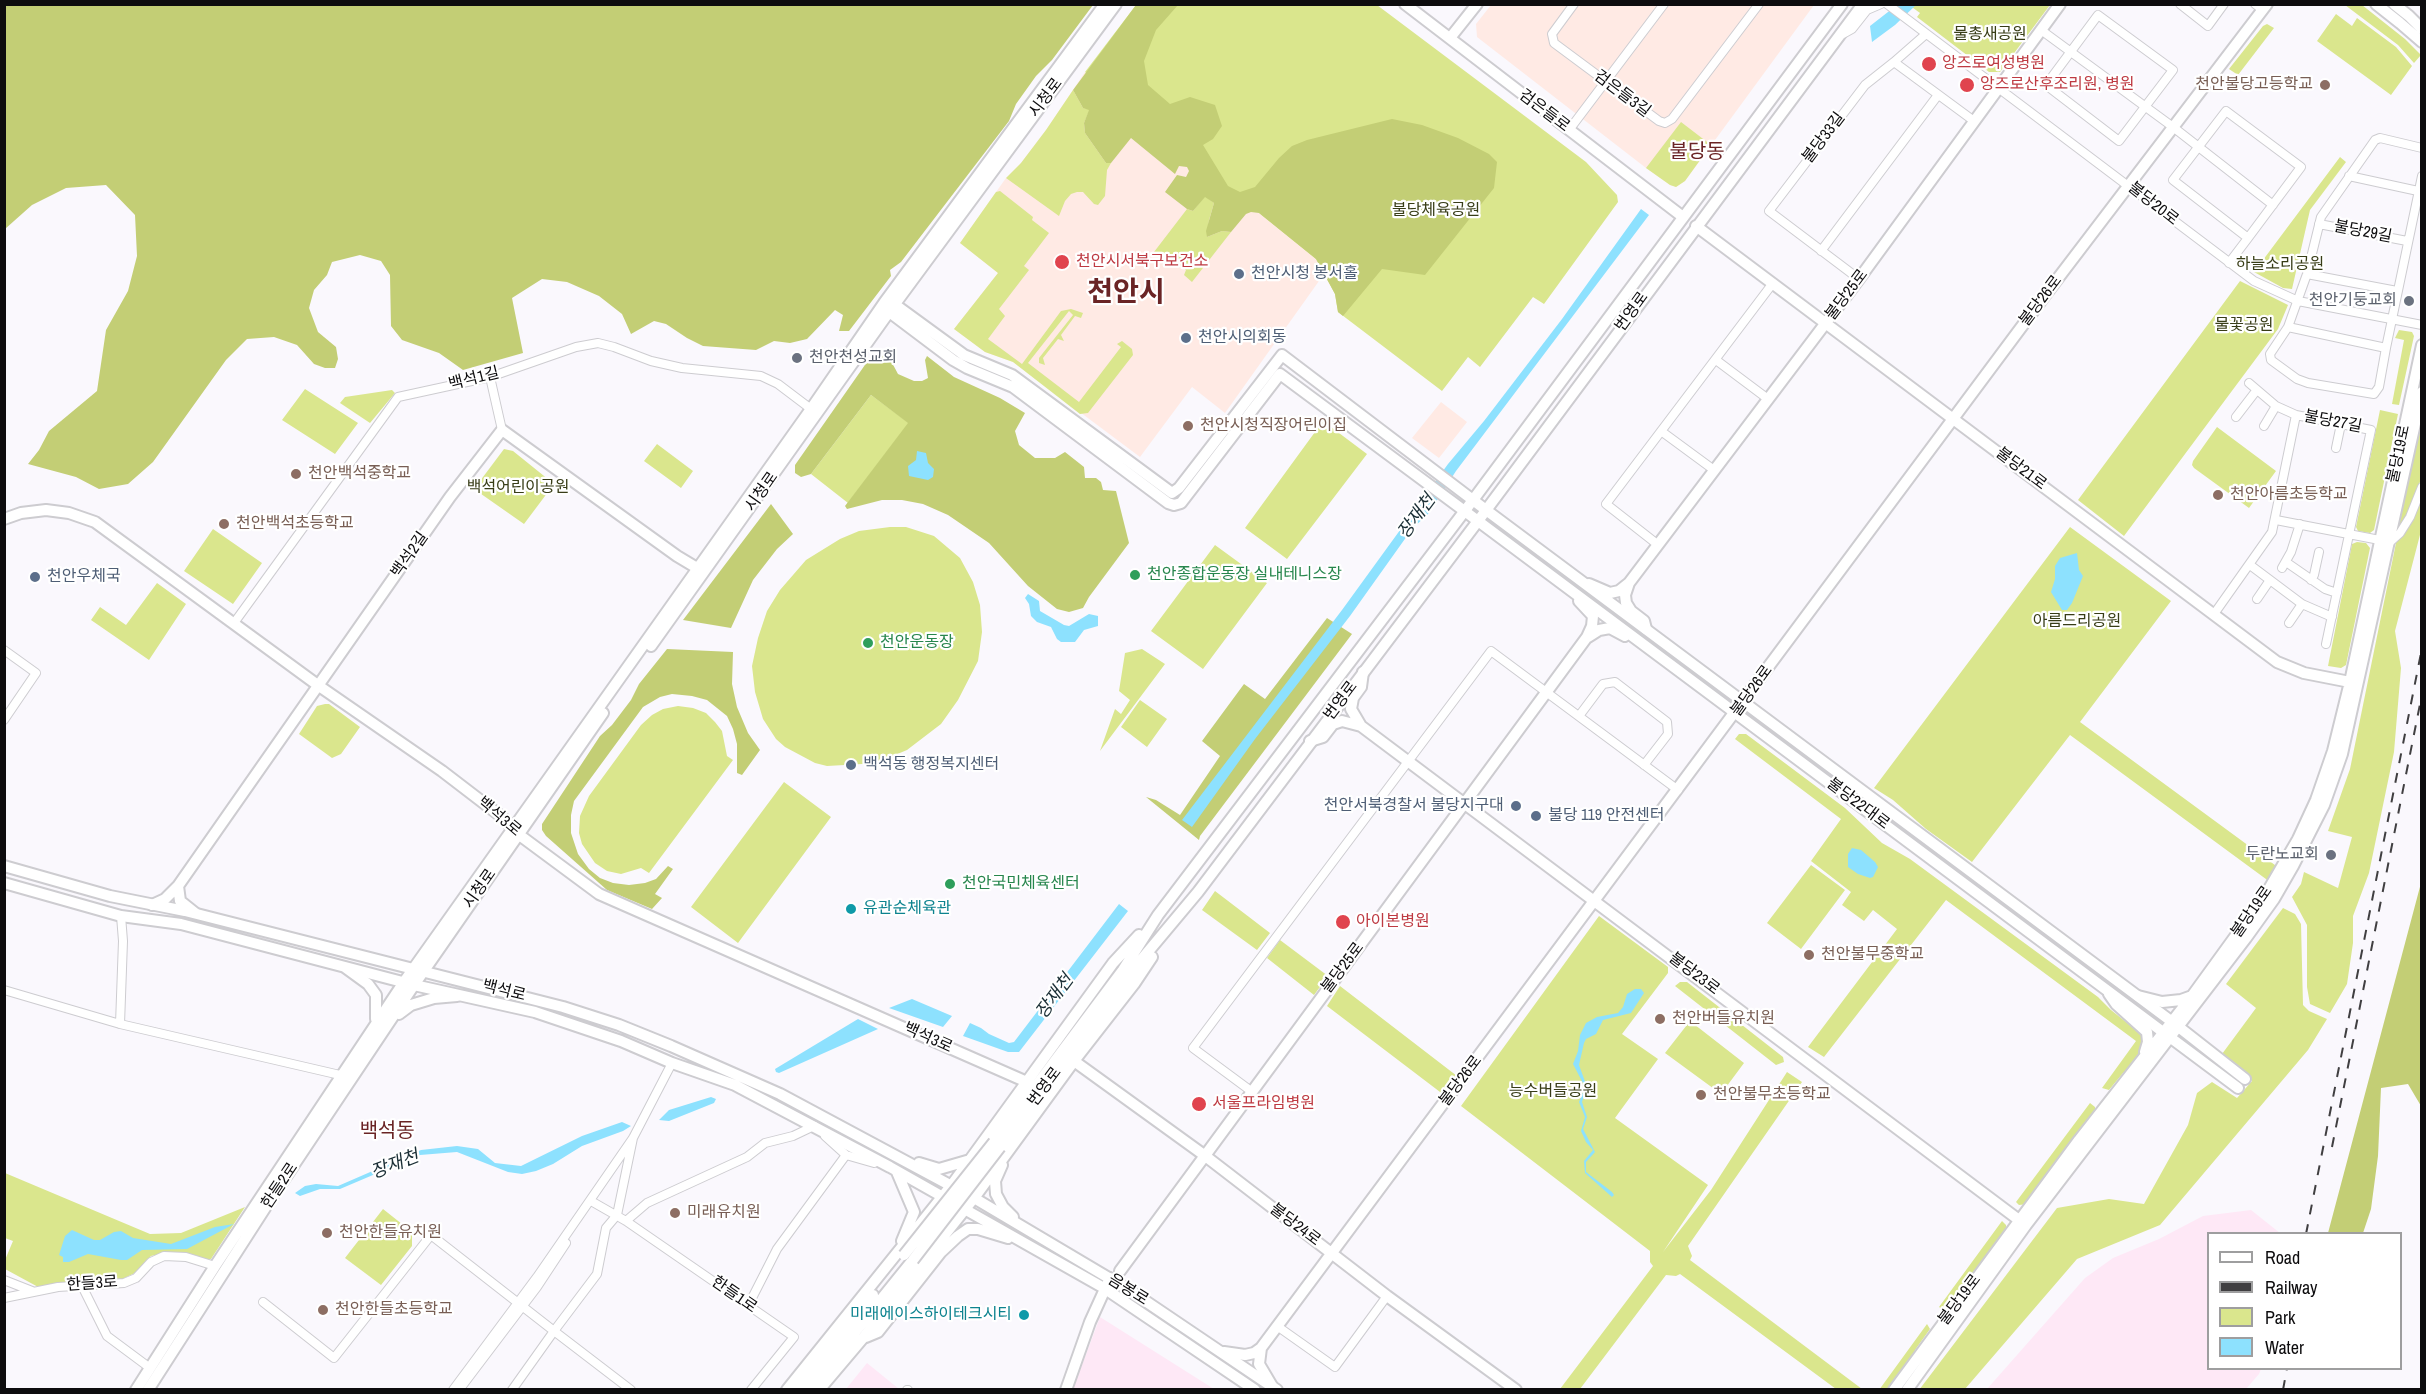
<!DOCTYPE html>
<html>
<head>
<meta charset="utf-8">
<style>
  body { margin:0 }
  #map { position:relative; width:2426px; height:1394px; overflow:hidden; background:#faf8fd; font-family:"Archivo Narrow",sans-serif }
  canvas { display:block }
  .frame { position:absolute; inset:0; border:6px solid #0d0c0e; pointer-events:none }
  .legend { position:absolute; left:2207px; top:1232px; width:195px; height:138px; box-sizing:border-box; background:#fff; border:2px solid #9e9e9f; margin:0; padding:8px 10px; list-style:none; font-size:18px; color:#0d0c0e }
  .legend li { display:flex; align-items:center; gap:12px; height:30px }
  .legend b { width:30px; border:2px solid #9e9e9f }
</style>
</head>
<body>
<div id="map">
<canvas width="2426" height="1394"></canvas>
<div class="frame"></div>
<ul class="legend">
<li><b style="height:8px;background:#fff"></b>Road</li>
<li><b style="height:8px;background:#403f41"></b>Railway</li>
<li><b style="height:16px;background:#dae68d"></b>Park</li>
<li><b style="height:16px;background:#8de1fe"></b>Water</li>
</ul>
</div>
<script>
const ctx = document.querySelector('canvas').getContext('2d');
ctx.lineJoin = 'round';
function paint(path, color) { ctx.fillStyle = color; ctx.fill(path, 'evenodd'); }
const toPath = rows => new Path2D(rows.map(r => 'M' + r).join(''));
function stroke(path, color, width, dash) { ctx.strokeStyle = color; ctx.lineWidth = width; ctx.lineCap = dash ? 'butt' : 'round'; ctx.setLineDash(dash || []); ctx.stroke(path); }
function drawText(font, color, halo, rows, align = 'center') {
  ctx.font = font + ' "Archivo Narrow","Noto Sans KR",sans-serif'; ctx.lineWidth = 4.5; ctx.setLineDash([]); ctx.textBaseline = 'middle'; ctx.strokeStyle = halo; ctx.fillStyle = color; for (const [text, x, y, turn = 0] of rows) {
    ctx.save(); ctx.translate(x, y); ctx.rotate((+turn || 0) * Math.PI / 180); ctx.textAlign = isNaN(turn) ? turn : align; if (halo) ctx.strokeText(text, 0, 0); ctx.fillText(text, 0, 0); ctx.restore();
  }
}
paint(toPath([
  [1491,5,1814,5,1685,181,1676,187,1670,185,1646,168,1477,37,1476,24],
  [1085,72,1316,259,1324,274,1225,413,1192,387,1140,457,1013,362,985,352,954,329,998,273,960,243,1006,178,1021,163,1046,130],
  [1441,402,1467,422,1439,458,1412,438]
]), '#ffeae4');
paint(toPath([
  [2251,1210,2280,1233,2208,1234,2208,1368,2261,1369,2259,1374,2246,1389,1987,1389,2085,1278,2113,1258,2159,1239,2203,1216],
  [1100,1317,1214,1389,1073,1389],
  [867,1363,899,1389,846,1389]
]), '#fee8f6');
paint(toPath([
  [1136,5,1377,5,1586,162,1617,195,1618,202,1544,304,1533,297,1480,367,1468,357,1442,391,1338,312,1335,294,1316,259,1085,72],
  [1909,5,2050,5,2000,72,1989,72,1917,17,1920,13],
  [2345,5,2362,5,2405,39,2421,55,2414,63,2398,45],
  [2336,14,2352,26,2357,18,2396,47,2412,66,2391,95,2317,41],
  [2267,24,2274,28,2238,75,2229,69,2263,26],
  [1073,90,1083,108,1090,109,1084,123,1085,133,1106,163,1111,163,1107,170,1105,196,1098,205,1094,204,1083,192,1077,192,1071,194,1065,201,1059,216,1006,178,1021,163,1046,130],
  [1681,122,1711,145,1685,181,1676,187,1670,185,1646,168],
  [2340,157,2346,162,2310,210,2292,289,2283,288,2254,272],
  [1000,191,1033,217,1032,220,1049,233,1024,266,1029,270,999,309,1005,316,988,339,1022,364,1061,311,1071,309,1083,313,1081,318,1075,316,1061,335,1064,341,1058,339,1043,358,1045,365,1039,363,1039,358,1073,315,1069,311,1028,363,1079,402,1121,347,1117,344,1122,341,1132,349,1133,355,1088,413,1080,414,1013,362,985,352,954,329,998,273,960,243,996,192],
  [1205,196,1214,203,1209,220,1207,237,1222,231,1231,232,1192,282,1184,275,1186,270,1163,252,1159,257,1154,252,1187,209,1193,211],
  [2240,281,2288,305,2278,329,2124,536,2078,500],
  [2399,330,2412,332,2414,336,2399,405,2392,404,2404,340,2395,338],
  [305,389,358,423,335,454,282,420],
  [392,390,395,393,370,423,340,403,345,397],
  [871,395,909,423,848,503,811,474],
  [2380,410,2398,414,2374,530,2370,533,2358,531,2356,527],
  [1323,421,1367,454,1287,559,1245,528],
  [2421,422,2421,479,2408,516,2399,526],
  [2217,427,2276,471,2249,508,2194,468,2192,465,2193,461],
  [657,444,693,471,681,488,644,461],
  [504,449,513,451,554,484,524,524,474,489],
  [2421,498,2421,531,2395,631,2401,668,2394,752,2369,873,2353,916,2353,943,2347,984,2330,1013,2310,1004,2307,987,2307,925,2292,897,2301,884,2304,872,2338,888,2352,837,2328,831,2350,769,2396,543,2409,526],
  [890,527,906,527,934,536,960,558,973,582,980,605,982,632,978,661,958,700,941,724,907,750,883,760,862,764,827,766,815,763,785,747,776,739,763,719,755,692,752,666,758,638,767,611,780,590,806,560,840,539,859,531],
  [2070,527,2171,601,2080,722,2279,868,2270,882,2070,735,1972,862,1926,829,1893,800,1874,788],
  [213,529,262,563,233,604,184,571],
  [2357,542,2366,543,2370,548,2346,665,2341,668,2328,666,2352,544],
  [1215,545,1267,583,1203,669,1151,631],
  [157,583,186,604,149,660,91,620,100,607,126,625],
  [1142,649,1165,664,1100,751,1115,709,1121,714,1130,700,1119,691,1125,653],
  [1140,700,1167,719,1147,747,1121,727],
  [325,704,329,704,360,727,341,754,332,758,299,734,317,706],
  [678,706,693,708,706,713,715,722,722,731,727,756,733,760,649,873,641,868,621,874,607,871,595,863,582,844,579,833,580,816,589,796,641,725,652,715,663,709],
  [1739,734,1746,734,1845,808,1882,843,1910,859,2098,997,2111,1010,2141,1034,2142,1052,2131,1068,2123,1073,2109,1090,2102,1088,2136,1041,1946,900,1824,1057,1808,1047,1897,929,1873,910,1864,921,1842,905,1851,892,1811,861,1841,819,1735,739],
  [784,782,831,817,738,943,691,907],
  [1811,865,1845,890,1801,949,1767,923],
  [1215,891,1270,933,1257,950,1202,910],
  [2283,908,2295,914,2301,924,2303,1005,2309,1011,2327,1019,2308,1050,2160,1225,2077,1259,1965,1389,1919,1390,2057,1208,2109,1199,2144,1204,2188,1125,2197,1093,2212,1082,2237,1098,2252,1081,2222,1054,2256,1008,2226,984],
  [1599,916,1668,967,1668,973,1622,1034,1658,1059,1615,1118,1708,1185,1663,1252,1711,1190,1787,1072,1802,1082,1688,1246,1692,1256,1690,1260,1862,1389,1836,1389,1680,1274,1676,1276,1666,1275,1580,1389,1560,1389,1653,1266,1650,1262,1650,1251,1461,1106],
  [1280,940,1328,976,1314,995,1267,958],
  [1680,982,1687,982,1783,1057,1784,1062,1776,1065,1675,986],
  [1340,986,1457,1076,1444,1095,1327,1006],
  [1690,1021,1744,1063,1721,1094,1665,1053],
  [2090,1103,2095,1107,2095,1112,2028,1204,2019,1205,2016,1202],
  [5,1173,150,1234,181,1233,245,1207,211,1259,205,1259,195,1255,164,1253,151,1256,135,1273,118,1281,57,1283,40,1288,5,1269,5,1260,13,1241,5,1238],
  [383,1209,412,1232,412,1246,381,1285,345,1258],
  [2002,1221,2006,1225,2007,1231,1964,1288,1942,1309,1939,1307],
  [1927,1324,1930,1329,1915,1350,1914,1359,1891,1389,1879,1390]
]), '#dae68d');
paint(toPath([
  [5,4,1093,4,1093,5,1052,60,1036,76,1016,104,1009,121,901,262,890,270,891,276,849,331,839,331,843,315,835,310,807,339,790,343,774,341,756,350,703,346,687,338,666,324,654,321,631,334,622,314,599,296,567,282,542,279,512,298,523,353,463,370,439,353,402,340,391,326,390,275,381,261,360,255,332,262,327,275,314,290,309,308,318,332,336,347,338,359,335,368,325,368,314,364,297,345,274,337,247,339,226,360,153,462,128,484,99,489,76,477,28,464,39,450,49,431,97,391,106,330,128,291,137,256,135,215,106,185,66,188,32,205,5,229],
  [1136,5,1178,5,1156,30,1144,61,1148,85,1170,104,1190,97,1215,105,1222,126,1213,139,1203,145,1228,186,1240,192,1255,187,1279,158,1292,146,1307,140,1392,119,1422,125,1458,138,1489,154,1497,162,1494,188,1425,275,1382,269,1343,316,1338,312,1335,294,1316,259,1259,213,1251,212,1246,214,1231,232,1222,231,1207,237,1206,231,1214,203,1205,197,1193,211,1187,209,1165,192,1177,175,1186,177,1189,171,1187,167,1179,166,1175,174,1131,138,1111,163,1106,163,1085,133,1084,123,1089,110,1083,108,1073,90],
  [874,352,890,359,898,374,914,381,922,381,928,378,925,360,927,356,954,377,1000,398,1025,413,1015,431,1019,445,1035,458,1055,458,1065,452,1084,467,1085,478,1096,478,1101,482,1103,490,1116,491,1129,543,1089,597,1083,608,1069,612,1057,609,1028,586,989,543,948,515,923,504,902,500,882,500,847,509,845,506,908,423,871,395,811,474,801,477,795,473,795,465],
  [771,504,793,534,777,549,753,580,731,628,683,620],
  [1327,618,1352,634,1200,836,1199,840,1146,797,1156,800,1180,815,1220,756,1202,741,1244,684,1265,699],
  [667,649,733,652,732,684,737,707,748,733,760,750,742,775,737,773,737,744,733,729,727,716,707,700,692,696,672,694,660,697,643,707,574,801,571,815,571,833,578,854,589,869,600,878,613,883,629,885,645,883,656,879,668,866,673,869,655,894,662,898,652,909,607,890,546,836,542,830,542,824,600,736,612,725,631,700,639,684],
  [2421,883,2421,1106,2408,1084,2381,1088,2378,1156,2371,1209,2363,1233,2328,1233]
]), '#c3ce75');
paint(toPath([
  [1897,5,1916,5,1895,25,1872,42,1870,26],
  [1641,209,1649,215,1456,471,1428,514,1412,529,1350,616,1255,739,1192,827,1182,820,1342,610,1448,464,1484,421,1562,319],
  [917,451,926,453,928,463,934,469,933,477,928,480,909,476,908,466,916,460],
  [2077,553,2079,570,2083,576,2072,603,2067,610,2062,610,2051,592,2055,579,2055,566,2060,558],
  [1028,594,1039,601,1040,611,1064,625,1069,626,1089,614,1098,616,1098,626,1084,630,1075,642,1061,642,1057,639,1051,627,1037,622,1031,616,1029,604,1025,598],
  [1852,848,1861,850,1875,862,1878,867,1873,877,1870,878,1858,874,1848,867,1848,854],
  [1119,904,1128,911,1019,1052,1008,1052,963,1036,970,1023,981,1028,989,1034,1009,1043,1014,1042],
  [1635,989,1641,989,1644,993,1631,1013,1603,1020,1596,1034,1586,1039,1584,1043,1579,1065,1587,1087,1582,1102,1587,1117,1583,1129,1595,1152,1586,1162,1586,1172,1612,1192,1614,1195,1612,1197,1585,1173,1584,1161,1593,1150,1586,1142,1581,1131,1585,1117,1579,1102,1585,1087,1573,1064,1578,1051,1580,1035,1586,1023,1597,1017,1618,1013,1623,1007,1627,994],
  [912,999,952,1016,943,1027,889,1008],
  [858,1019,878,1029,779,1073,776,1072,775,1069],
  [711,1097,716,1099,714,1103,669,1121,659,1120,669,1110],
  [622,1122,631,1126,623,1131,582,1146,553,1164,536,1171,522,1174,508,1172,457,1152,420,1155,340,1189,320,1189,300,1196,295,1193,305,1186,316,1184,338,1186,421,1150,457,1146,478,1149,495,1163,521,1166,582,1136],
  [234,1224,187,1249,142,1250,127,1260,121,1260,88,1254,69,1262,63,1262,63,1257,59,1255,65,1236,72,1230,94,1240,100,1240,114,1232,121,1231,133,1238,171,1244,215,1227]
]), '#8de1fe');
const minor = toPath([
  [1574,4,1552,34,1554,43,1659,121,1665,123,1672,119,1759,4],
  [1887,4,2254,281,2298,301,2422,325],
  [2180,4,2208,26,2224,4],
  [2255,4,2263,10],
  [2098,15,2173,70,2119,141,2046,85,2098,15],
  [2041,30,2173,127,2273,205],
  [1843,34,1852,29,1867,10,1881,4],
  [1894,62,1926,34],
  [1569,130,1664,4],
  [2422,148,2380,138,2375,140,2321,217,2307,274,2288,327,2386,348,2422,176],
  [2349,176,2418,191],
  [2319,224,2407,241],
  [1821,251,1938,95],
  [2229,263,2248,238,2301,167,2226,111,2173,180,2248,238],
  [2307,274,2397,291],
  [1859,279,1769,211,1865,85,1894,62,1974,121],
  [2288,327,2270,354,2271,360,2297,379,2308,383,2374,394,2379,387,2386,348],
  [1716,360,1768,399],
  [490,377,502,430],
  [2249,383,2276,406,2296,415],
  [2236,417,2256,391],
  [2264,426,2276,406],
  [1661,431,1714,470],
  [2336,448,2341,424],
  [2276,520,2390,542,2400,533,2410,517,2422,487],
  [1657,544,1606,504,1773,283],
  [2286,562,2325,589,2337,593],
  [2250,565,2302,604,2332,617],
  [2282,568,2291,552,2300,524],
  [2311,580,2314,575,2319,552],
  [2257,599,2270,580],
  [2214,614,2272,532,2296,415,2371,430,2326,644],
  [234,623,398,397,490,377,576,347,598,343,614,347,651,361,682,368,761,376,778,384,811,409],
  [2289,623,2302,604],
  [4,650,36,673,4,720],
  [1579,716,1603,684,1615,682,1667,722,1668,734,1644,765],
  [4,990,120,1024,340,1075],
  [120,1024,123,941,121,916],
  [1251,1091,1193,1048,1491,651,1678,790],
  [825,1136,846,1155,874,1163],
  [591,1201,626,1221,794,1337,751,1390],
  [626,1221,647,1203,747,1157,765,1143,793,1136,814,1126],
  [4,1280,32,1291],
  [82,1286,107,1336,150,1368],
  [4,1298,58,1287,124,1283,136,1278,151,1262,164,1256,186,1257,215,1266],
  [263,1302,334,1358,431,1235,554,1331,597,1274,606,1228,617,1215,633,1138],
  [749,1304,777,1249,846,1155],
  [1277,1326,1335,1367,1387,1296],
  [453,1390,537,1277,633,1138,672,1063],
  [459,1390,537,1287,566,1243],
  [512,1390,554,1331,631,1390],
  [907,1390,908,1390]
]);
const tertiary = toPath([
  [1405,4,1683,217],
  [2376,4,2400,23,2422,42],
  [2394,4,2409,16,2422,29],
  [1450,38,1477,4],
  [1696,226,2277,662,2304,673,2355,683],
  [890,301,964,355,1012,375,1172,493,1179,488,1282,355,1486,510],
  [884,308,953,360,967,368,1013,387,1168,503,1174,505,1181,503,1280,374,1478,521],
  [4,519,21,513,46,510,69,513,95,522,319,686,442,771,502,817,518,834,599,894,1027,1082],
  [1589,584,1610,593,1619,591,1629,583],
  [1646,629,1644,621,1631,611,1626,603,1625,595,1629,583,1859,279,2060,4],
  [1588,637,1599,630,1610,628,1625,636],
  [651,646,889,312,1116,4],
  [1361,726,1351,709,1353,698,1361,687,1363,672],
  [1310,741,1323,737,1333,724,1342,721,1361,726,2023,1223],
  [178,886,180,901,195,913],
  [152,905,165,899,178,886,450,497,502,430,677,556,702,571],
  [346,968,368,984,376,995,376,1019],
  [2109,994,2116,1004,2147,1032,2148,1042,2145,1052],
  [2138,996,2162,1002,2181,1000,2192,996],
  [399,1014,411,1005,434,998,457,996],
  [1074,1061,1204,1155,1387,1296,1516,1390],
  [1120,1271,1587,637,1592,626,1593,616,1579,601],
  [1261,1348,1259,1364,1272,1386],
  [1224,1352,1245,1355,1254,1353,1261,1348,2046,294,2267,4],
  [136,1390,215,1266,404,982,811,409,884,303,1105,4],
  [148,1390,265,1208,414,985,603,713],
  [1066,1390,1090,1322,1110,1278],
  [1894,1390,2079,1140,2192,996,2266,894,2298,839,2316,800,2333,751,2350,682,2422,345],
  [1907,1390,2026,1225,2246,938,2274,899,2293,866,2324,805,2342,754,2422,392]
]);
const secondary = toPath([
  [1486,510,2171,1021,2245,1079],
  [1478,521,2238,1088],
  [4,866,110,896,185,911,563,1007,619,1025,671,1046,780,1094,974,1198,1129,1290,1277,1390],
  [4,883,121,916,181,924,414,985,535,1012,621,1041,672,1063,735,1085,890,1167,1104,1288,1255,1390],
  [994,1142,1123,970,1158,915,1473,500,1842,4],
  [1000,1147,1131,972,1198,892,1478,521,1863,4],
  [919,1163,939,1169,970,1160],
  [1002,1165,995,1181,996,1194,1003,1207,1013,1217],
  [897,1172,914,1212,902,1241],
  [866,1337,878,1332,941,1252,958,1236,968,1229,978,1229,1008,1238],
  [787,1390,951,1186,1113,963,1139,935],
  [797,1390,873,1295],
  [808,1390,913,1260],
  [819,1390,863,1338,974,1198,1074,1061,1134,984,1152,957]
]);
stroke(minor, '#cdccd0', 10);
stroke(tertiary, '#cdccd0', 14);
stroke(secondary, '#cdccd0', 14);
stroke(minor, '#fff', 8);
stroke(tertiary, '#fff', 10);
stroke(secondary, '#fff', 10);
stroke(toPath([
  [2332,1147,2422,694],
  [2306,1234,2422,648],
  [2283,1390,2287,1368]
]), '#403f41', 2, [10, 10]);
const secondaryBridge = toPath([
  [904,1255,994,1142],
  [913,1260,1000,1147]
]);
stroke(secondaryBridge, '#cdccd0', 14, []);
stroke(secondaryBridge, '#fff', 10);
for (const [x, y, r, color] of [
  [1929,64,8,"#e0444e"],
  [1967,85,8,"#e0444e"],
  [2325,85,6,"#8d6e63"],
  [1062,262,8,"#e0444e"],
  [1239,274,6,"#5c6f8a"],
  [2409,301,6,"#6b7280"],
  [1186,338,6,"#5c6f8a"],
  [797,358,6,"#6b7280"],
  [1188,426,6,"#8d6e63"],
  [296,474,6,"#8d6e63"],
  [2218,495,6,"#8d6e63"],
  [224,524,6,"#8d6e63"],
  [1135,575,6,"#2e9e5b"],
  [35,577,6,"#5c6f8a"],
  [868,643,6,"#2e9e5b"],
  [851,765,6,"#5c6f8a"],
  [1516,806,6,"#5c6f8a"],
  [1536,816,6,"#5c6f8a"],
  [2331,855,6,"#6b7280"],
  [950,884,6,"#2e9e5b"],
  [851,909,6,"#0f9aa8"],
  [1343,922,8,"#e0444e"],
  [1809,955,6,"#8d6e63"],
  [1660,1019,6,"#8d6e63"],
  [1701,1095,6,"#8d6e63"],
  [1199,1104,8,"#e0444e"],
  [675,1213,6,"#8d6e63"],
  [327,1233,6,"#8d6e63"],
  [323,1310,6,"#8d6e63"],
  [1024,1315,6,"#0f9aa8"]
]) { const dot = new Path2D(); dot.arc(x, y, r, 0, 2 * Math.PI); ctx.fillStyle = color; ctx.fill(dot); stroke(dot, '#fff', 2); }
drawText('16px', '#383d17', '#fff', [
  ["물총새공원",1990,35],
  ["불당체육공원",1436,211],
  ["하늘소리공원",2280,265],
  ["물꽃공원",2244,326],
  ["백석어린이공원",518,488],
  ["아름드리공원",2077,622],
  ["능수버들공원",1553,1092]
]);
drawText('16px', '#be3a42', '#fff', [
  ["앙즈로여성병원",1942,64],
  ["앙즈로산후조리원, 병원",1980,85],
  ["천안시서북구보건소",1076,262],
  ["아이본병원",1356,922],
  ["서울프라임병원",1212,1104]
], 'left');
drawText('16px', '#785e54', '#fff', [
  ["천안불당고등학교",2313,85,"right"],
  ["천안시청직장어린이집",1200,426],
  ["천안백석중학교",308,474],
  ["천안아름초등학교",2230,495],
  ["천안백석초등학교",236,524],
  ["천안불무중학교",1821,955],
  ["천안버들유치원",1672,1019],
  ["천안불무초등학교",1713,1095],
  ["미래유치원",687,1213],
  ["천안한들유치원",339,1233],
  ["천안한들초등학교",335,1310]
], 'left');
drawText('16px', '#0d0c0e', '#fff', [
  ["검은들3길",1622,94,37],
  ["시청로",1046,98,-53],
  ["검은들로",1544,111,37],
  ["불당33길",1824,138,-53],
  ["불당20로",2153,204,38],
  ["불당29길",2363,232,11],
  ["불당25로",1847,295,-53],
  ["불당26로",2041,301,-53],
  ["번영로",1632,312,-54],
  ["백석1길",474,379,-14],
  ["불당27길",2333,422,11],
  ["불당19로",2399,454,-78],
  ["불당21로",2021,469,37],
  ["시청로",762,492,-55],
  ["백석2길",410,555,-55],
  ["불당26로",1752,691,-54],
  ["번영로",1341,701,-53],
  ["불당22대로",1858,804,37],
  ["백석3로",499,817,40],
  ["시청로",480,889,-55],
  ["불당19로",2252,912,-55],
  ["불당25로",1343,968,-53],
  ["불당23로",1694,974,37],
  ["백석로",504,991,14],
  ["백석3로",928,1038,24],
  ["불당26로",1461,1081,-53],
  ["번영로",1045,1087,-53],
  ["한들2로",280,1186,-56],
  ["불당24로",1295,1225,37],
  ["한들3로",92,1284,-4],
  ["음봉로",1128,1290,32],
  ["한들1로",734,1295,35],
  ["불당19로",1960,1300,-53]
]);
drawText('16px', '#4e5e75', '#fff', [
  ["천안시청 봉서홀",1251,274],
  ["천안시의회동",1198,338],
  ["천안우체국",47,577],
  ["백석동 행정복지센터",863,765],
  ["천안서북경찰서 불당지구대",1504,806,"right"],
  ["불당 119 안전센터",1548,816]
], 'left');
drawText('16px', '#5b616d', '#fff', [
  ["천안기둥교회",2397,301],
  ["천안천성교회",809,358,"left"],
  ["두란노교회",2319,855]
], 'right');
drawText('16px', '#27864d', '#fff', [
  ["천안종합운동장 실내테니스장",1147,575],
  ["천안운동장",880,643],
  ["천안국민체육센터",962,884]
], 'left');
drawText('16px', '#0d838f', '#fff', [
  ["유관순체육관",863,909],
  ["미래에이스하이테크시티",1012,1315,"right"]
], 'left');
drawText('italic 18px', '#1a2e35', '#fff', [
  ["장재천",1417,517,-53],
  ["장재천",1055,997,-53],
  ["장재천",395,1165,-21]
]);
drawText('20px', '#6a2425', '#fff', [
  ["불당동",1697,153],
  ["백석동",387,1132]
]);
drawText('bold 28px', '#6a2425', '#fff', [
  ["천안시",1126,293]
]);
</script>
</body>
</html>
